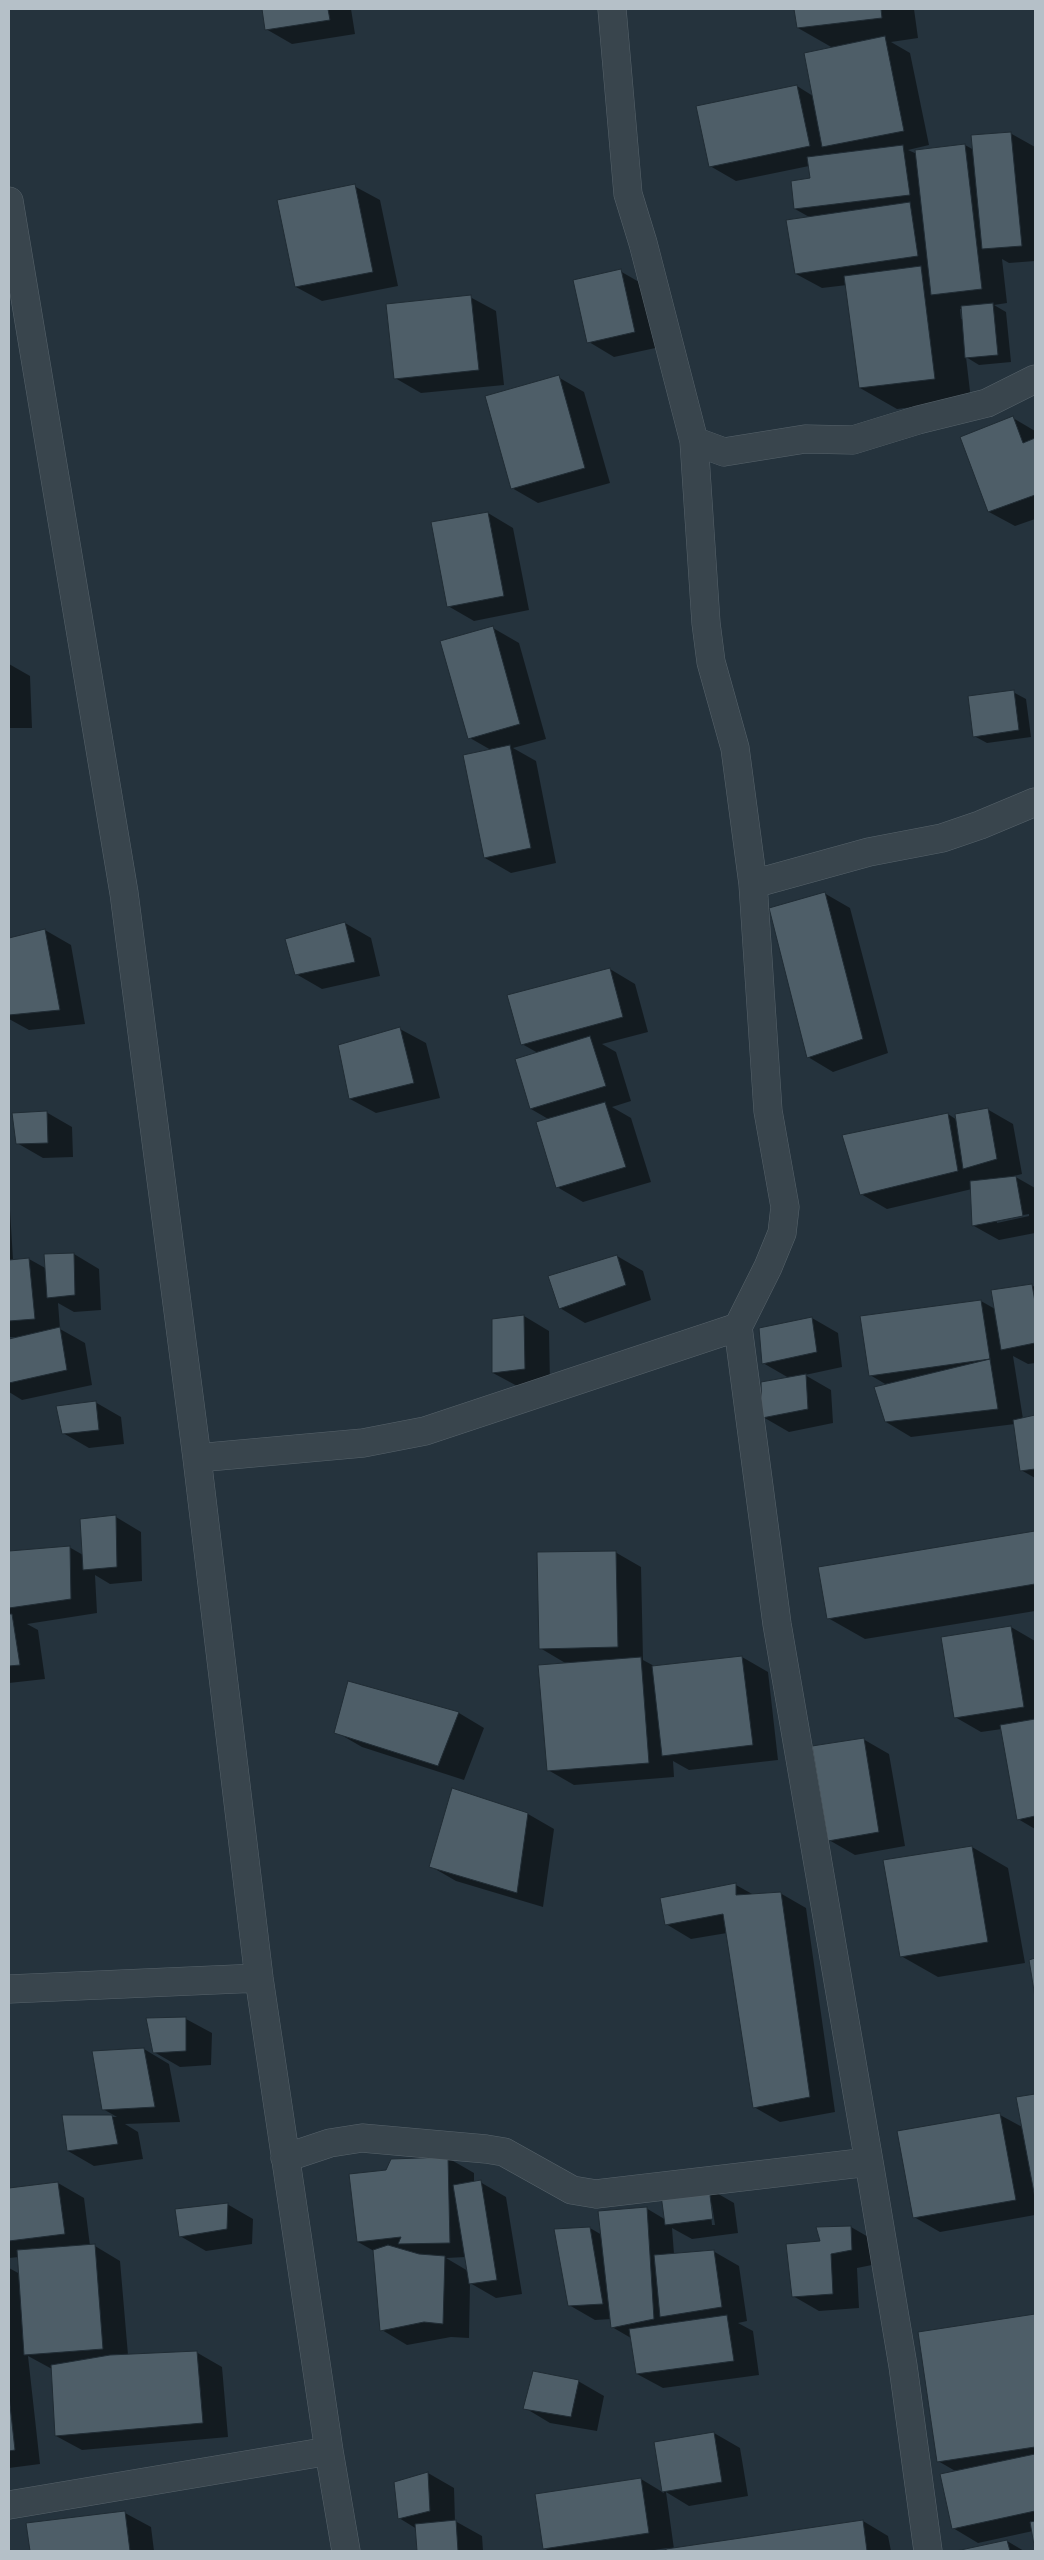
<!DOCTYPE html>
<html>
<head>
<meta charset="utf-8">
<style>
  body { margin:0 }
  #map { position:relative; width:1044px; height:2560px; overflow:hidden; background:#25333d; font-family:Overpass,sans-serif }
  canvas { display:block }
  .frame { position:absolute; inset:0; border:10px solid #b5c0c8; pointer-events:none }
</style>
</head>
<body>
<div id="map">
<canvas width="1044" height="2560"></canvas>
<div class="frame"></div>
</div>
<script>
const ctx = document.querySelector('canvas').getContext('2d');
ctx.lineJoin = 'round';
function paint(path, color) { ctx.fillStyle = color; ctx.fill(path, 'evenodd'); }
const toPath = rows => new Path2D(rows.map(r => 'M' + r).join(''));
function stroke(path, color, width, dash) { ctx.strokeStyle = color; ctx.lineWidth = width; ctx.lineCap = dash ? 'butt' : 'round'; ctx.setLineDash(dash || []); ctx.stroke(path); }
paint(toPath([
  [263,9,351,9,355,34,292,44,266,29],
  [795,9,914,9,918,38,891,42,910,53,929,145,908,150,917,154,965,145,974,150,1010,133,1035,147,1035,261,1009,263,1002,259,1007,303,994,305,1006,312,1011,362,979,365,966,357,971,400,897,409,860,388,847,285,822,288,796,274,811,218,795,209,811,180,809,166,736,181,710,166,797,86,813,96,833,48,798,28],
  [960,309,962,309,963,319,961,319],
  [354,186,380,200,398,286,322,301,296,287],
  [620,271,646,286,660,347,614,357,589,342],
  [470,297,496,311,504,385,421,393,395,378],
  [558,377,584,392,610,483,538,503,512,488],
  [1013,418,1035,431,1035,519,1015,526,989,512],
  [488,513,513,528,529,610,474,621,448,606],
  [493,628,519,643,546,739,513,748,536,761,556,863,511,873,485,858,491,750,470,738],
  [9,664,30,676,32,728,9,728],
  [1013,692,1026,699,1031,737,987,743,974,736],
  [824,893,850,908,888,1053,833,1072,808,1057],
  [345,923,371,938,380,976,322,989,296,974],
  [45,930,71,945,85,1024,29,1030,9,1019,9,1027,9,940],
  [610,969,635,984,648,1032,602,1044,616,1052,631,1101,612,1107,631,1118,651,1182,583,1202,557,1187,550,1120,531,1109,538,1053,522,1044],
  [400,1029,426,1043,440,1098,376,1113,350,1099],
  [987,1109,1013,1124,1022,1174,1014,1176,1035,1188,1035,1233,999,1240,974,1226,972,1189,887,1209,861,1194,948,1114,957,1120],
  [1029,1214,1029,1216,997,1223,997,1220],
  [46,1112,72,1127,73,1157,43,1158,17,1143],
  [9,1193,13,1260,29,1259,47,1269,74,1254,99,1269,101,1310,74,1312,58,1303,60,1329,85,1343,92,1385,22,1400,9,1392,9,1340,22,1337,9,1337],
  [617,1256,643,1271,651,1300,585,1323,560,1308],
  [1031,1285,1035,1287,1035,1363,1028,1364,1013,1356,1023,1419,1035,1417,1035,1478,1021,1470,1015,1424,911,1437,886,1422,887,1385,870,1375,981,1301,995,1309],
  [524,1316,549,1331,550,1383,519,1387,493,1373],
  [812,1318,838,1333,842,1367,805,1375,831,1390,833,1423,789,1432,763,1417,789,1378,763,1363],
  [95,1402,121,1417,124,1444,89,1448,63,1433],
  [116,1517,141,1532,142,1581,110,1584,95,1575,97,1613,27,1624,38,1630,45,1679,9,1683,9,1553,69,1547,83,1555],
  [1035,1532,1035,1611,865,1639,828,1618,820,1568],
  [615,1552,641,1567,643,1660,656,1667,742,1657,768,1672,778,1760,689,1770,673,1761,674,1777,574,1785,548,1770,567,1664,540,1648],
  [1011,1627,1035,1641,1035,1829,1018,1819,1002,1729,981,1732,955,1717,942,1638],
  [459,1713,484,1728,464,1780,362,1747,336,1732],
  [863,1739,889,1754,905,1846,855,1855,829,1840],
  [528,1814,554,1829,543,1907,456,1881,430,1866],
  [972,1847,1008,1868,1025,1963,938,1977,901,1956],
  [736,1885,754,1895,780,1893,806,1908,835,2112,780,2122,754,2107,727,1933,691,1939,666,1924],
  [148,2019,186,2019,212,2033,211,2065,180,2067,154,2052],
  [144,2049,169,2064,180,2122,125,2124,138,2132,143,2159,94,2166,68,2151,64,2117,117,2117,103,2109],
  [1035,2095,1035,2215,940,2232,914,2217,1000,2115,1024,2128,1018,2098],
  [448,2158,474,2173,474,2183,480,2182,506,2197,522,2294,496,2298,470,2283,469,2338,451,2337,407,2345,382,2330,374,2251,358,2242,387,2171],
  [466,2257,468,2271,446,2258],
  [58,2183,84,2198,90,2246,95,2246,120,2261,128,2355,196,2352,222,2367,228,2437,82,2450,56,2436,52,2369,28,2356,40,2464,9,2468,9,2268,20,2274,19,2257,9,2258,9,2189],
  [708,2188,734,2203,738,2233,692,2239,672,2228,674,2254,713,2251,739,2266,747,2321,738,2323,753,2331,759,2375,663,2388,637,2374,631,2338,612,2327,611,2319,595,2320,569,2305,590,2228,602,2235,646,2208,666,2220],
  [710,2205,712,2205,715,2225,712,2225],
  [227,2204,253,2219,252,2244,206,2251,180,2236],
  [851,2227,877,2242,877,2264,857,2268,859,2308,819,2311,793,2296,822,2242],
  [1035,2315,1035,2544,1033,2531,978,2543,953,2528,957,2472,938,2461,919,2333],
  [578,2381,604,2396,597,2431,550,2423,525,2408],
  [714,2433,740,2448,748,2496,689,2506,666,2492,674,2549,863,2521,888,2536,891,2551,668,2551,667,2548,648,2551,549,2551,544,2548,641,2479,664,2493,655,2443],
  [428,2473,454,2488,455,2521,482,2536,483,2551,418,2551,417,2529,399,2518],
  [125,2513,151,2527,154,2551,31,2551,28,2524],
  [1007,2541,1024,2551,962,2551]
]), '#0007');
const building = toPath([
  [262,9,328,9,330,20,265,30,262,9],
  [794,9,881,9,882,18,797,28,794,9],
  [885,36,904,131,822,147,804,53,885,36],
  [797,85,810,146,709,167,696,106,797,85],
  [1011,132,1022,246,982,249,971,135,1011,132],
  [965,144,982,289,931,295,915,150,965,144],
  [903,145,910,195,794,209,791,181,810,178,807,157,903,145],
  [355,184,373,272,295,287,277,200,355,184],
  [910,202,918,256,795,274,786,220,910,202],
  [921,266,935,379,859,388,844,276,921,266],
  [621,269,635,332,587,343,573,280,621,269],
  [471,295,479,370,394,379,386,304,471,295],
  [993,303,998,355,965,358,961,306,993,303],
  [559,375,585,468,511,489,485,396,559,375],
  [1013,416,1023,443,1035,438,1035,495,988,512,960,437,1013,416],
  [488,512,504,596,447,607,431,522,488,512],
  [493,626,520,724,468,739,440,641,493,626],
  [1014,690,1019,730,973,737,968,696,1014,690],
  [510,745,531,848,484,858,463,755,510,745],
  [825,892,863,1039,807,1058,769,908,825,892],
  [345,922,355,962,295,975,285,939,345,922],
  [45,929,60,1010,9,1015,9,938,45,929],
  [610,968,623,1017,521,1045,507,995,610,968],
  [400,1027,414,1083,349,1099,338,1045,400,1027],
  [590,1036,606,1086,530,1109,515,1059,590,1036],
  [605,1102,626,1167,556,1188,536,1122,605,1102],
  [988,1108,997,1159,963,1169,955,1114,988,1108],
  [47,1111,48,1143,16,1144,12,1113,47,1111],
  [948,1113,958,1171,860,1195,842,1135,948,1113],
  [1016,1176,1023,1216,972,1226,970,1181,1016,1176],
  [74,1253,75,1295,47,1298,44,1254,74,1253],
  [617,1255,626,1285,559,1309,548,1276,617,1255],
  [29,1258,35,1319,9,1321,9,1260,29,1258],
  [1032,1284,1035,1302,1035,1343,1001,1350,991,1290,1032,1284],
  [981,1300,990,1359,869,1376,860,1316,981,1300],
  [524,1315,525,1369,492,1373,492,1319,524,1315],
  [812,1317,817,1352,762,1364,759,1328,812,1317],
  [60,1327,67,1370,9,1383,9,1339,60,1327],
  [990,1359,998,1409,885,1422,874,1387,990,1359],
  [806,1374,808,1409,762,1418,761,1382,806,1374],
  [96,1401,99,1430,62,1434,56,1406,96,1401],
  [1035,1415,1035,1469,1020,1471,1013,1420,1035,1415],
  [116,1515,117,1567,83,1570,80,1519,116,1515],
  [1035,1531,1035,1584,827,1619,818,1567,1035,1531],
  [70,1546,71,1599,9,1608,9,1551,70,1546],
  [616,1551,618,1647,539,1649,537,1552,616,1551],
  [9,1614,12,1614,20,1665,9,1666,9,1614],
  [1011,1626,1024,1707,954,1718,941,1637,1011,1626],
  [742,1656,753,1745,662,1756,652,1666,742,1656],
  [641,1657,649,1763,547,1771,538,1665,641,1657],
  [348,1681,459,1712,438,1766,334,1733,348,1681],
  [1035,1719,1035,1816,1017,1820,1000,1725,1035,1719],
  [864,1738,879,1832,828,1841,812,1746,864,1738],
  [452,1788,528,1813,517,1893,429,1867,452,1788],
  [972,1846,988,1942,900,1957,883,1860,972,1846],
  [736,1883,736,1895,781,1892,810,2097,753,2108,723,1914,665,1925,660,1898,736,1883],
  [1035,1958,1035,1997,1029,1960,1035,1958],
  [186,2017,186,2051,153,2053,146,2018,186,2017],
  [144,2048,155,2107,102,2110,92,2051,144,2048],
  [1035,2094,1035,2198,1016,2097,1035,2094],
  [1000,2113,1016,2200,913,2218,897,2131,1000,2113],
  [62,2115,112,2115,118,2144,67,2151,62,2115],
  [448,2157,450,2243,398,2244,401,2237,357,2242,349,2174,386,2170,391,2159,448,2157],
  [481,2180,497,2280,469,2284,453,2185,481,2180],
  [58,2182,65,2234,9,2241,9,2188,58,2182],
  [709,2187,713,2219,665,2225,661,2195,709,2187],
  [228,2203,227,2229,179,2237,175,2209,228,2203],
  [647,2207,654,2319,611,2328,598,2211,647,2207],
  [851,2226,852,2250,831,2254,833,2294,792,2297,786,2244,820,2241,816,2227,851,2226],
  [590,2227,603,2304,568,2306,554,2229,590,2227],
  [95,2244,103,2349,24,2355,17,2250,95,2244],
  [388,2245,419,2254,445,2256,443,2324,424,2322,380,2331,373,2250,388,2245],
  [714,2250,722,2307,660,2317,654,2255,714,2250],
  [1035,2314,1035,2447,937,2462,918,2332,1035,2314],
  [727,2315,734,2361,636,2374,629,2329,727,2315],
  [197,2351,203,2423,55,2436,51,2365,110,2355,197,2351],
  [533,2371,579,2380,571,2417,523,2409,533,2371],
  [9,2396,15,2450,9,2451,9,2396],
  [714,2432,722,2482,662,2492,654,2442,714,2432],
  [1035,2454,1035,2511,952,2529,940,2474,1035,2454],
  [428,2472,430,2511,398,2519,394,2482,428,2472],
  [641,2478,649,2533,543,2549,535,2494,641,2478],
  [125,2511,130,2551,30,2551,26,2523,125,2511],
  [456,2520,458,2551,417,2551,415,2524,456,2520],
  [863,2520,867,2551,666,2551,666,2549,863,2520],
  [1035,2521,1035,2551,1030,2522,1035,2521],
  [1007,2540,1010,2551,956,2551,1007,2540]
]);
paint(building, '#4e5e68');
stroke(building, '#202c34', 1);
const minor = toPath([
  [9,201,124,893,197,1458,259,1978,329,2451,346,2551],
  [694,441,724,452,805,439,853,440,918,420,987,403,1035,379],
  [753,884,869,852,942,838,980,825,1035,802],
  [197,1458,363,1443,425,1431,738,1327,768,1267,782,1233,785,1207,768,1111,753,884,735,748,711,662,706,623,694,441,643,243,628,194,612,9],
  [9,1989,259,1978],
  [285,2158,330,2143,362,2138,486,2149,504,2152,572,2190,596,2194,869,2162,777,1624,738,1327],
  [869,2162,903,2366,928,2551],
  [9,2505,329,2451]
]);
stroke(minor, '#57636b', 29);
stroke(minor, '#39454d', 28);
</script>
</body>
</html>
